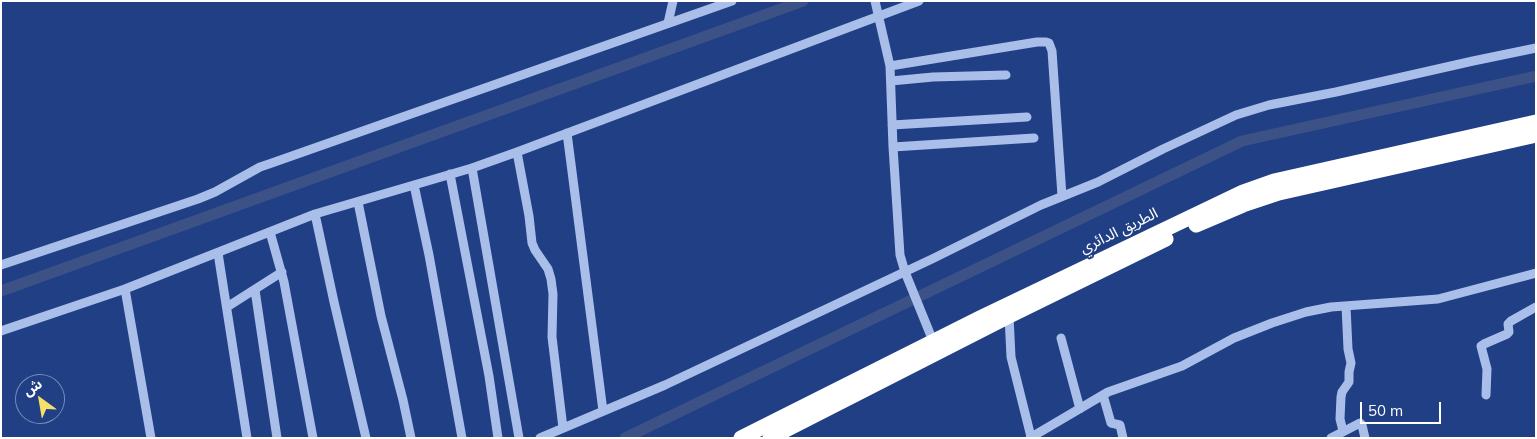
<!DOCTYPE html>
<html>
<head>
<meta charset="utf-8">
<style>
  body { margin:0 }
  #map { position:relative; width:1537px; height:439px; overflow:hidden; background:#203f85; font-family:Mulish,"Noto Sans Arabic",sans-serif }
  canvas { display:block }
  .frame { position:absolute; inset:0; border:2px solid #fff; pointer-events:none }
  .north { position:absolute; left:15px; top:374px; width:50px; height:50px; box-sizing:border-box; background:#203f85; border:1px solid #798cb6; border-radius:50%; rotate:328deg; font-size:14px; font-weight:700; line-height:20px; text-align:center; color:#fff }
  .north::after { content:''; display:block; margin:auto; width:18px; height:22px; background:#f7e06a; clip-path:polygon(50% 0,100% 100%,50% 72%,0 100%) }
  .scale { position:absolute; left:1360px; top:402px; width:81px; height:22px; box-sizing:border-box; border:2px solid #fff; border-top:0; padding-left:6px; font-size:15px; line-height:18px; white-space:nowrap; color:#fff; -webkit-text-stroke:4px #203f85; paint-order:stroke }
</style>
</head>
<body>
<div id="map">
<canvas width="1537" height="439"></canvas>
<div class="frame"></div>
<div class="north">ش</div>
<div class="scale">50 m</div>
</div>
<script>
const ctx = document.querySelector('canvas').getContext('2d');
ctx.lineJoin = 'round';
const toPath = rows => new Path2D(rows.map(r => 'M' + r).join(''));
function stroke(path, color, width, dash) { ctx.strokeStyle = color; ctx.lineWidth = width; ctx.lineCap = dash ? 'butt' : 'round'; ctx.setLineDash(dash || []); ctx.stroke(path); }
function drawText(font, color, halo, rows, align = 'center') {
  ctx.font = font + ' Mulish,"Noto Sans Arabic",sans-serif'; ctx.lineWidth = 4; ctx.setLineDash([]); ctx.textBaseline = 'middle'; ctx.strokeStyle = halo; ctx.fillStyle = color; for (const [text, x, y, turn = 0] of rows) {
    ctx.save(); ctx.translate(x, y); ctx.rotate((+turn || 0) * Math.PI / 180); ctx.textAlign = isNaN(turn) ? turn : align; if (halo) ctx.strokeText(text, 0, 0); ctx.fillText(text, 0, 0); ctx.restore();
  }
}
stroke(toPath([
  [1,291,803,1],
  [625,438,1242,141,1536,76]
]), '#3c5287', 11);
stroke(toPath([
  [875,1,890,66,893,147,900,255,905,272,933,341],
  [668,23,673,1],
  [890,66,1037,42,1046,42,1049,43,1052,51,1062,196],
  [891,81,933,77,1006,75],
  [892,125,1027,117],
  [567,133,603,411],
  [893,147,1034,138],
  [517,152,529,216,532,243,535,250,548,269,551,279,553,294,552,337,563,428],
  [472,168,519,438],
  [450,174,489,376,498,438],
  [414,185,429,255,462,438],
  [358,202,381,316,403,400,411,438],
  [315,214,334,302,366,438],
  [270,232,284,282,313,438],
  [218,253,247,438],
  [1,265,198,199,215,192,260,167,269,164,732,1],
  [125,289,151,438],
  [255,290,277,438],
  [227,307,282,272],
  [1009,316,1011,357,1031,437],
  [1,331,125,289,315,214,472,168,517,152,919,1],
  [1061,338,1080,409],
  [1103,395,1111,423,1120,425,1123,438],
  [1486,395,1487,369,1481,346,1484,344,1507,334,1509,332,1508,324,1511,321,1536,307],
  [1343,431,1340,419,1341,397,1342,392,1349,382,1349,372,1351,363,1348,349,1346,306],
  [540,438,665,385,932,259,1041,205,1098,182,1163,149,1236,115,1269,105,1336,92,1473,61,1536,48],
  [1030,438,1108,392,1182,366,1234,338,1272,323,1306,312,1331,307,1438,299,1536,273],
  [1331,438,1360,423,1362,425,1365,438]
]), '#a9bee9', 9);
stroke(toPath([
  [1196,225,1243,205,1279,193,1536,135],
  [741,438,980,318,1243,192,1274,181,1536,122],
  [770,438,1009,316,1166,239]
]), '#fff', 15);
drawText('15px', '#fff', '#203f85', [
  ["الطريق الدائري",1119,231,-26]
]);
</script>
</body>
</html>
